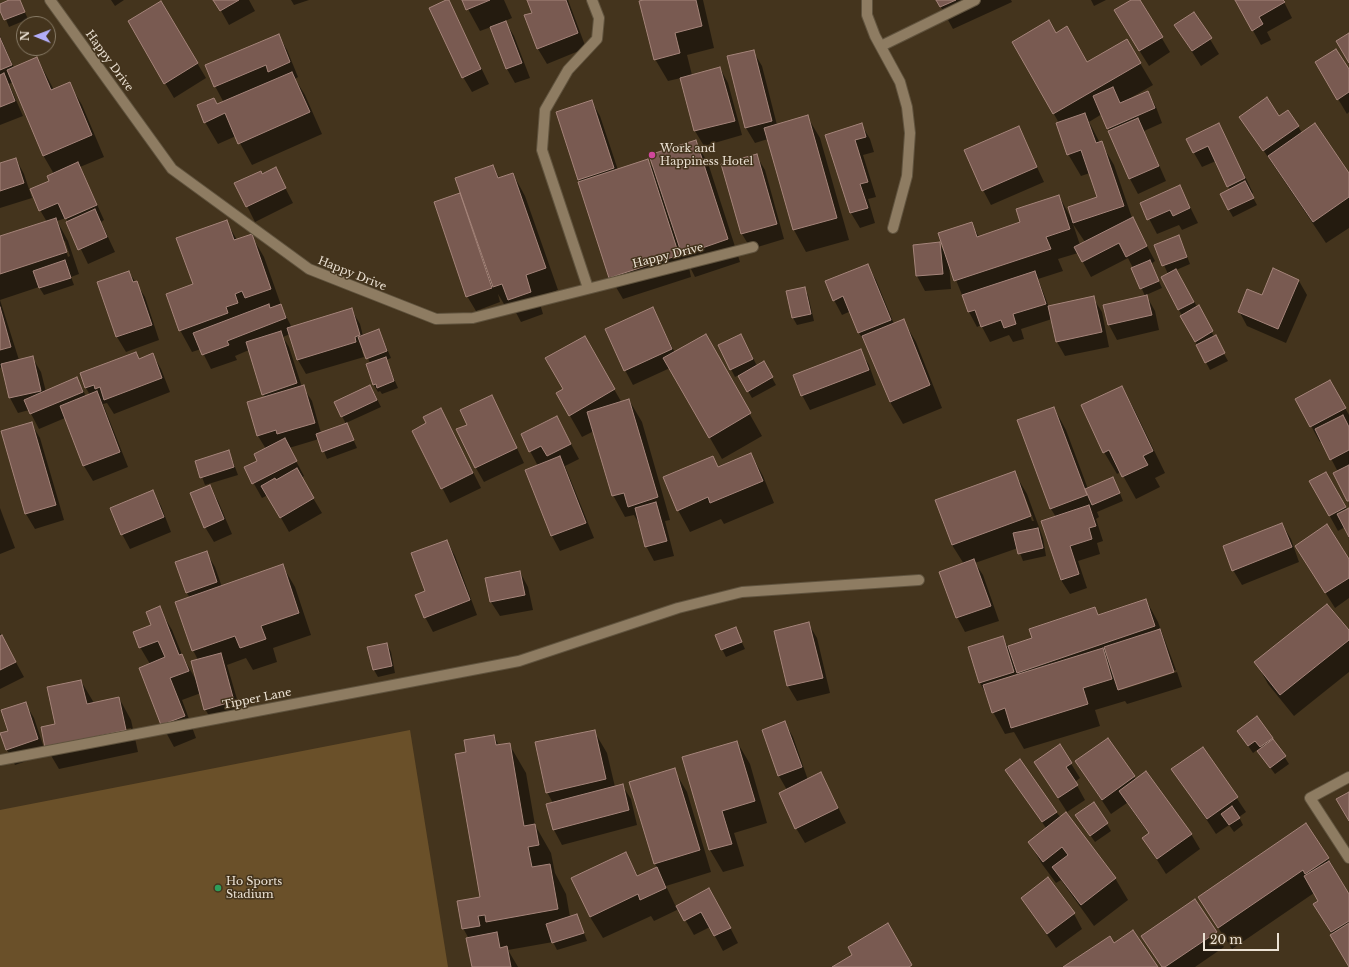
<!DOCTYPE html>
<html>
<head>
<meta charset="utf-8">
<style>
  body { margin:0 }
  #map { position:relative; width:1349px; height:967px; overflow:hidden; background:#44341d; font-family:"Libre Baskerville",serif }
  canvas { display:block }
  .north { position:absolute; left:16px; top:16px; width:40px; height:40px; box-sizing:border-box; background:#44341d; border:1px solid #877a66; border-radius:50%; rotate:271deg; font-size:11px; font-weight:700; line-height:16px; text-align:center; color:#ece2d4 }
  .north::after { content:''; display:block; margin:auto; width:14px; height:18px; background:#b3adf9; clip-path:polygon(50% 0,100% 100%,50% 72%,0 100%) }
  .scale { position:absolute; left:1203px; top:933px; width:76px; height:18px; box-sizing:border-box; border:2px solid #ece2d4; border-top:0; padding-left:5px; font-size:12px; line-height:14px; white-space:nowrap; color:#ece2d4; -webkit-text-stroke:3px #44341d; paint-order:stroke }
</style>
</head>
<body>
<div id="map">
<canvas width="1349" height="967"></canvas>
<div class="north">N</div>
<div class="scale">20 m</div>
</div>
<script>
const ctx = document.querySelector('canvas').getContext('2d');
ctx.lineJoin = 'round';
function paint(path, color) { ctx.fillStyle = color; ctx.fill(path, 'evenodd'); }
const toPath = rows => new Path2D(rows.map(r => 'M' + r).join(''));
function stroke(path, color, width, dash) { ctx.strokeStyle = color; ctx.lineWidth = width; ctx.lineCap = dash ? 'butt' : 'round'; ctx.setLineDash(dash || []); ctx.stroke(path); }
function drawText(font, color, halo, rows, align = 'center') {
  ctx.font = font + ' "Libre Baskerville",serif'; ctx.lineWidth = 3; ctx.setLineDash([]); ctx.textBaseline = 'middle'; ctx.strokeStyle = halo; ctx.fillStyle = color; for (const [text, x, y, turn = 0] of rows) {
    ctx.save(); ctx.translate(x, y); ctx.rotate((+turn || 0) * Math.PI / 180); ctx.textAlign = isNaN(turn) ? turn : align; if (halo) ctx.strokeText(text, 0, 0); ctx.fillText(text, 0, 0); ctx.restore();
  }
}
paint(toPath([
  [410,730,448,967,0,967,0,810]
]), '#6a5029');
paint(toPath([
  [12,0,19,0,28,19,9,27,0,5],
  [111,0,124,0,115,6],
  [215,0,249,0,255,11,229,25],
  [291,0,309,0,294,5],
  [448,0,489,84,472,92,463,77],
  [463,0,504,0,512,18,505,21,514,36,530,78,515,83,507,69,491,27,480,31],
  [528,0,568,0,586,48,547,64,538,49,526,16,533,13],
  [646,0,703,0,714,48,687,55,692,75,720,68,728,83,742,135,704,146,695,131,681,78,668,81,655,59],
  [937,0,1011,0,1012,2,953,29],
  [1091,0,1106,0,1094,6],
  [1132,0,1139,0,1170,52,1149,66,1124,26],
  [1236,0,1283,0,1292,18,1267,32,1271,40,1261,45],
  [161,2,206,78,174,98,129,22],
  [1194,13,1219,54,1201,66,1175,25],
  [1056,34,1087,64,1127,41,1153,85,1127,100,1128,101,1147,92,1156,107,1162,123,1144,131,1166,181,1138,194,1130,179,1102,114,1089,122,1100,143,1101,143,1114,165,1132,218,1155,261,1151,264,1162,288,1146,295,1155,311,1159,330,1117,340,1109,325,1104,305,1145,296,1133,268,1128,258,1091,277,1078,253,1058,259,1063,271,1038,279,1049,307,1093,298,1102,312,1109,347,1065,356,1057,342,1052,319,1021,329,1024,339,1013,342,1009,335,990,342,981,325,977,327,969,312,949,263,951,289,925,291,917,276,914,246,939,243,945,253,971,223,979,237,1021,223,1059,196,1071,218,1098,198,1090,173,1081,176,1068,154,1059,123,1013,42],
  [1073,224,1085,242,1080,245],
  [0,36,14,68,37,58,54,90,69,83,82,105,104,157,80,167,104,220,101,222,115,252,88,264,66,218,57,221,68,241,79,274,71,277,74,285,44,295,39,287,0,300,19,360,32,357,41,372,46,392,77,379,86,396,90,395,86,388,136,353,140,360,153,355,161,369,170,392,114,414,107,403,103,404,128,467,93,481,84,466,65,418,39,429,29,410,18,413,10,398,2,367,0,368,0,237,47,222,40,210,54,174,43,155,13,82,9,84,23,116,0,125],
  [63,241,65,241,70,256,68,257],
  [279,36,287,50,298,77,295,79,305,95,322,134,252,165,236,136,218,144,205,122,217,105,224,103,215,86],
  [753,51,762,66,777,125,807,116,820,138,849,240,806,252,794,230,768,139,755,143,746,128,729,57],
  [1349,71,1349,112,1347,114,1325,77],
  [592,102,600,116,618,170,648,160,654,170,695,141,708,163,740,262,695,277,688,263,691,277,623,299,610,277,579,179],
  [1241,117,1279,117,1298,126,1302,133,1349,175,1349,228,1326,243],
  [861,124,870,139,874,152,863,155,876,197,868,199,875,223,860,228,851,213,826,135],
  [1219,124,1253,193,1251,194,1257,205,1233,217,1229,210,1230,190,1216,161,1202,167,1194,153],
  [1018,127,1044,182,991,205,983,190],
  [756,155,765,170,784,239,751,249,742,234,722,165],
  [16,159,24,174,32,198,0,208,0,164],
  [493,166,500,179,513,174,525,196,558,290,538,297,543,314,521,322,513,307,507,309,498,294,500,302,476,311,467,296,459,195,464,200],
  [275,168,293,203,255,222,236,184],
  [1180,187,1198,223,1182,230,1179,225,1157,234,1141,203],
  [226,221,237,240,251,235,264,257,282,308,292,328,351,309,360,324,363,336,379,330,391,358,386,360,398,388,382,394,380,391,378,392,374,385,370,363,364,350,362,351,364,357,306,374,298,360,290,334,283,337,289,347,302,387,303,387,312,401,321,433,346,424,342,416,374,393,381,407,346,423,357,448,327,459,319,439,289,448,304,476,301,478,322,513,289,532,268,495,262,498,245,468,259,461,266,449,258,436,265,398,249,350,235,356,237,360,211,369,201,349,192,352,180,330,194,285],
  [1179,236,1190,264,1176,270,1228,361,1210,370,1162,277,1168,274,1155,245],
  [867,265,876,280,894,324,903,320,916,342,942,408,903,424,890,402,868,347,859,333,851,311,842,315,834,300],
  [129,272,145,297,159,340,126,352,117,337,99,283],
  [1299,281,1307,295,1286,343,1247,326,1239,311,1262,296],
  [804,288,808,295,814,321,797,325,793,318],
  [653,309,675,353,705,335,762,436,722,459,670,368,633,385,625,370],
  [584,337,622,403,629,400,642,422,670,520,665,521,674,556,654,561,646,546,641,527,634,515,625,517,613,495,594,431,582,437,557,393,564,389],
  [745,342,757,366,763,362,776,385,752,398,739,375,735,377,719,346],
  [860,350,869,365,876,385,810,410,802,395],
  [1330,381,1349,415,1349,502,1334,474,1338,472,1322,441,1320,442,1296,399],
  [1122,387,1134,409,1165,473,1155,478,1160,487,1136,499,1121,472,1117,474,1104,452],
  [492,396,524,463,484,482,476,468,468,425],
  [1054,408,1066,430,1088,489,1117,486,1123,501,1097,512,1099,517,1096,519,1103,541,1097,543,1100,554,1078,561,1087,588,1070,594,1061,580,1056,517,1051,509],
  [557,418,579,459,565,466,594,538,560,551,552,536,526,471,538,466,530,451],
  [31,423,40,438,64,520,35,529,26,514,2,432],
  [449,424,481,488,450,503,413,431],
  [229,451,238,475,205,485,196,461],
  [751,454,763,476,774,503,724,524,721,519,690,532,678,510,713,458,719,468],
  [1014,472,1027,494,1043,538,1046,556,1023,561,1018,548,975,563,983,575,999,621,965,632,957,617,964,564,952,545],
  [1022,494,1024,494,1034,521,1032,521],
  [1326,473,1347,510,1349,509,1349,535,1345,527,1338,531,1311,482],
  [209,486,218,501,232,534,214,542,205,527,191,494],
  [153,492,161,506,171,532,130,549,122,534],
  [0,508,15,548,0,554],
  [1282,524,1291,539,1299,562,1242,585,1233,570],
  [447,541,455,556,477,615,433,632,425,617,426,592],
  [206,552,215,567,222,587,282,565,295,587,311,635,273,648,277,662,253,670,246,658,227,665,242,716,214,724,205,709,201,693,182,700,196,738,174,747,162,725,150,664,140,647,152,625,159,608,172,630,183,657,196,680,198,660,193,650,190,598,187,593],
  [1305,560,1349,561,1349,598,1335,608],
  [520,572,528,587,533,610,500,616,491,602],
  [1146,600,1158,622,1176,670,1121,688,1121,690,1177,672,1182,687,1127,704,1125,701,1095,710,1100,726,1024,749,1014,732,1005,734,993,712,987,696,980,683,1002,637,1008,647,1033,639,1095,608,1099,616],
  [808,623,817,638,830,693,797,701,788,686,775,631],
  [735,628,745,649,726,657,722,649],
  [1349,632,1349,672,1294,716,1268,684,1256,662],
  [0,633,24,677,0,689],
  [387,644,391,652,395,673,378,677,374,670,369,648],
  [81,681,94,703,119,698,131,720,138,752,59,769,46,747,56,725],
  [131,728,131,730,66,744,66,742],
  [25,703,34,718,46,754,15,765,7,750,1,734,9,731],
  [785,723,793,737,808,780,821,774,846,823,805,843,796,828,787,790,779,776,763,730],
  [594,731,607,753,615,787,622,785,631,799,637,825,562,845,554,830,547,804,553,803,547,792],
  [1238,731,1272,738,1289,764,1275,774,1257,750,1253,753],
  [494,736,499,746,509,744,526,773,535,825,551,853,555,873,566,894,570,917,577,915,587,941,557,950,553,942,508,950,518,967,473,967,469,939,463,928,481,898,467,753],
  [1108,739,1136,780,1191,834,1200,849,1166,874,1143,838,1149,834,1127,803,1111,814,1076,762],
  [737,742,750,764,767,823,734,833,744,866,723,872,710,850,683,758],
  [1060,746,1080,778,1075,782,1085,800,1067,812,1035,762],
  [1203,748,1246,812,1239,817,1243,825,1234,832,1229,825,1216,834,1173,769],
  [674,770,687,792,711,872,666,886,676,907,718,904,738,943,723,951,710,927,694,935,679,909,654,921,651,916,603,938,590,917,626,854,638,876,657,868,655,863],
  [1007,770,1056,812,1115,878,1128,900,1094,926,1061,880,1056,883,1042,864,1029,842,1046,828],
  [1094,803,1111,831,1095,842,1081,822],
  [1306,825,1328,858,1349,896,1349,966,1315,904,1319,901,1314,893,1232,949,1199,898],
  [1022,898,1074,914,1082,929,1056,948],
  [1216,933,1224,947,1195,967,1162,967,1151,951]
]), '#0007');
const building = toPath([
  [9,0,20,0,25,12,4,20,0,11,0,4,9,0],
  [213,0,239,0,220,11,213,0],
  [446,0,449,0,481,69,462,78,429,8,446,0],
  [462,0,490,0,466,10,462,0],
  [527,0,566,0,578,33,537,49,524,15,532,13,527,0],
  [643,0,696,0,702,26,675,33,680,53,654,60,639,1,643,0],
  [936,0,956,0,940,7,936,0],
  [1131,0,1140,0,1163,37,1139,51,1114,10,1131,0],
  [1235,0,1283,0,1285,2,1259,17,1263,24,1252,31,1235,0],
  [161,1,198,63,164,84,128,21,161,1],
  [1194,12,1212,38,1192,51,1174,25,1194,12],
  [1049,20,1056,33,1067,26,1087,62,1127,39,1141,63,1053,114,1012,42,1049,20],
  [506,21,522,63,506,69,490,27,506,21],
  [1349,33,1349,63,1336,41,1349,33],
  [279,34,290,62,268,72,266,65,214,87,205,65,279,34],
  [0,38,12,65,0,70,0,38],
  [1336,49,1349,69,1349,92,1337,100,1315,62,1336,49],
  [754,50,772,121,745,128,727,56,754,50],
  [37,57,51,90,70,82,92,135,43,156,7,70,37,57],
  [720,67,735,121,694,131,680,78,720,67],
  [292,72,310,112,238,144,225,113,204,123,197,105,214,98,217,104,292,72],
  [4,73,15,101,0,107,0,75,4,73],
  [1113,87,1120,103,1148,91,1155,108,1107,129,1093,96,1113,87],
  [1267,97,1279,116,1288,110,1299,126,1263,151,1239,117,1267,97],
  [592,100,614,168,578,180,556,112,592,100],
  [1085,113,1096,143,1102,141,1124,206,1073,223,1068,207,1097,197,1081,150,1067,155,1056,123,1085,113],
  [808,115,837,218,793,230,764,128,808,115],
  [1138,118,1159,166,1129,179,1108,131,1138,118],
  [862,123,866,137,855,140,868,182,860,184,868,208,850,213,825,135,862,123],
  [1219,123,1245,178,1227,187,1208,146,1193,153,1186,139,1219,123],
  [1315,123,1349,173,1349,197,1313,222,1268,156,1315,123],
  [1019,126,1037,167,982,191,964,150,1019,126],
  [696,140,728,239,682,255,649,155,696,140],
  [757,154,777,224,741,234,721,164,757,154],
  [16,158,24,183,0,191,0,163,16,158],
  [648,159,679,255,609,278,578,182,648,159],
  [78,162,97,205,65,219,58,203,39,211,30,189,49,181,47,176,78,162],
  [493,165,498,178,513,173,546,268,526,275,531,292,508,300,502,284,493,287,455,178,493,165],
  [276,167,286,188,246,207,234,183,261,171,262,174,276,167],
  [1245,181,1254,198,1228,210,1220,194,1245,181],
  [1180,185,1190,208,1173,216,1170,210,1147,220,1140,203,1180,185],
  [460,193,492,288,466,297,434,202,460,193],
  [1059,195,1070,229,1046,237,1051,249,954,281,938,233,972,222,977,237,1020,222,1016,209,1059,195],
  [95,209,107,237,78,250,66,222,95,209],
  [1133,217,1147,246,1126,257,1119,243,1082,262,1074,247,1133,217],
  [56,218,67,252,0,274,0,236,56,218],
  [227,220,234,240,252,234,271,289,245,298,242,291,235,294,238,303,226,307,228,313,179,331,166,294,193,284,176,238,227,220],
  [1179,235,1187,257,1162,266,1154,245,1179,235],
  [940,242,943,274,916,276,913,245,940,242],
  [65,260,71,278,39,288,33,271,65,260],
  [1150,260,1159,281,1140,289,1131,268,1150,260],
  [868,264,891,320,858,333,843,296,833,301,825,281,868,264],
  [1273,268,1299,280,1278,329,1238,312,1247,289,1262,295,1273,268],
  [1176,269,1194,302,1178,310,1161,277,1176,269],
  [129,271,133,282,137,281,152,325,116,337,97,282,129,271],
  [1035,271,1046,304,1013,314,1016,324,1004,328,1001,320,981,327,975,310,968,312,962,295,1035,271],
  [805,287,811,314,792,318,786,291,805,287],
  [1147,295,1152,315,1108,325,1103,305,1147,295],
  [1094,296,1102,332,1056,342,1048,306,1094,296],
  [269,304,270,308,281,304,286,318,227,341,229,345,202,355,193,333,269,304],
  [1199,305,1213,331,1195,342,1180,316,1199,305],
  [0,307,11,347,0,350,0,307],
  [653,307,672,349,624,371,605,329,653,307],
  [352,308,360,335,355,337,356,342,297,360,287,328,352,308],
  [904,319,930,385,890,402,862,336,904,319],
  [379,329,387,351,366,359,358,337,379,329],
  [281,331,297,383,262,395,246,342,281,331],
  [706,334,751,413,709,438,663,358,706,334],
  [741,334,753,359,730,370,718,345,741,334],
  [1216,335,1225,353,1205,363,1196,345,1216,335],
  [585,336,615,389,569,416,556,393,563,389,545,358,585,336],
  [861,349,869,370,801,396,793,375,861,349],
  [136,352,139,359,153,353,162,378,104,400,100,387,95,389,94,385,85,388,80,373,136,352],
  [33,356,41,391,9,398,1,364,33,356],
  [386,357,394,381,377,388,376,384,373,385,366,364,386,357],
  [764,361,773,377,747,392,738,376,764,361],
  [77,377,83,392,30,414,24,400,77,377],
  [1330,380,1346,408,1310,427,1295,399,1330,380],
  [304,385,315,423,277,434,276,430,257,436,247,402,304,385],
  [370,385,377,400,341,417,334,402,370,385],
  [1122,386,1153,451,1143,456,1148,465,1122,477,1109,450,1103,453,1081,405,1122,386],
  [97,391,120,452,83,466,60,406,97,391],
  [492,395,517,448,475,468,456,429,467,425,460,410,492,395],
  [629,399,658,497,628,507,624,493,612,496,587,412,629,399],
  [1054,407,1087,495,1050,509,1017,420,1054,407],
  [441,408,473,473,441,489,412,431,426,423,423,417,441,408],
  [1343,415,1349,427,1349,450,1330,460,1315,429,1343,415],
  [557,416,571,444,547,456,541,446,529,452,521,434,557,416],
  [32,422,56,505,25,514,1,431,32,422],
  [347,423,354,440,322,452,316,434,347,423],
  [285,438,297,461,252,484,244,467,257,461,254,454,285,438],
  [229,450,234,467,200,478,195,461,229,450],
  [751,453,763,481,710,503,708,497,677,511,663,477,713,456,718,467,751,453],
  [560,456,586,523,551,536,525,470,560,456],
  [1349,465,1349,501,1347,501,1333,473,1349,465],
  [297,468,314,498,280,518,261,486,275,478,276,480,297,468],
  [1015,471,1031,516,952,545,935,500,1015,471],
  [1326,472,1346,507,1329,516,1309,481,1326,472],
  [1113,477,1120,493,1092,505,1085,489,1113,477],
  [210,485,224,519,204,528,190,493,210,485],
  [153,490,164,517,121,535,110,508,153,490],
  [656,502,667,541,645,547,635,508,656,502],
  [1089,505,1096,526,1089,528,1092,539,1070,546,1079,574,1061,580,1041,521,1089,505],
  [1349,508,1349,537,1337,514,1349,508],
  [1282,523,1292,547,1232,571,1223,546,1282,523],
  [1327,524,1349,559,1349,578,1325,593,1295,546,1327,524],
  [1038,528,1043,548,1018,554,1013,533,1038,528],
  [447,540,470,600,424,618,415,595,425,591,411,553,447,540],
  [207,551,217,582,186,593,175,562,207,551],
  [974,559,991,606,956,618,939,572,974,559],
  [283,564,299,613,261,626,266,639,240,648,235,636,192,651,175,602,283,564],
  [520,571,525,595,490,602,485,578,520,571],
  [1146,599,1155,626,1017,673,1008,646,1032,638,1029,629,1095,607,1098,615,1146,599],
  [1327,604,1349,630,1349,640,1280,695,1254,662,1327,604],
  [160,606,179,655,182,654,189,671,170,678,185,716,161,725,139,668,165,657,158,641,139,648,133,632,151,625,146,612,160,606],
  [809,622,823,678,787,686,774,631,809,622],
  [736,627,742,642,721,650,715,635,736,627],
  [1160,629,1174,672,1118,690,1104,647,1160,629],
  [2,635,16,662,0,670,0,636,2,635],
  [1003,636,1014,672,979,683,968,647,1003,636],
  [387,643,392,666,373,670,367,647,387,643],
  [1103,648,1112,679,1083,688,1088,704,1011,728,1005,708,992,713,983,685,1103,648],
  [221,653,234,701,204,710,191,661,221,653],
  [81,680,87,704,119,697,126,730,45,748,41,727,55,724,47,687,81,680],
  [26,702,38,739,6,750,0,733,8,731,1,710,26,702],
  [1257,716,1273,738,1260,747,1255,741,1248,746,1237,731,1257,716],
  [785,721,802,767,778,776,762,730,785,721],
  [595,730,606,779,546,793,535,742,595,730],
  [494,735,496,745,510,743,524,826,535,824,539,845,528,847,532,867,550,864,558,909,486,922,485,915,478,916,480,926,462,929,457,901,480,897,455,754,466,752,464,740,494,735],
  [1108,738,1135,776,1102,800,1075,761,1108,738],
  [1273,739,1286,756,1270,768,1257,751,1273,739],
  [737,741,755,801,722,811,732,844,709,850,682,757,737,741],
  [1060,744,1072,763,1066,767,1078,785,1058,798,1034,762,1060,744],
  [1203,747,1238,797,1207,819,1171,769,1203,747],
  [1020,759,1057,812,1042,822,1005,770,1020,759],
  [675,768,700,850,654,864,629,782,675,768],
  [1146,771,1192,834,1157,859,1142,838,1149,833,1119,791,1146,771],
  [821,772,838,808,795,829,779,793,821,772],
  [623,784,629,810,553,830,546,804,623,784],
  [1349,792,1349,821,1336,799,1349,792],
  [1094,802,1108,823,1090,836,1075,815,1094,802],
  [1232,806,1240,818,1229,825,1221,814,1232,806],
  [1066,812,1116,878,1081,905,1052,867,1068,855,1062,847,1043,862,1028,842,1066,812],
  [1306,823,1329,858,1305,874,1303,870,1218,928,1198,897,1306,823],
  [626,852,637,876,657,867,666,888,640,900,638,894,590,917,571,878,626,852],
  [1329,861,1349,894,1349,921,1331,932,1313,904,1318,901,1304,876,1329,861],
  [1048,877,1075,913,1047,934,1021,898,1048,877],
  [709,888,731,928,714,936,701,912,684,921,676,906,709,888],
  [1195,899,1217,932,1165,967,1162,967,1141,936,1195,899],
  [577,914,584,933,552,943,546,924,577,914],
  [888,923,912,965,909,967,832,967,852,955,848,947,888,923],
  [1349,923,1349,967,1330,935,1349,923],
  [1133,930,1158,967,1063,967,1110,936,1114,943,1133,930],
  [497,932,500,948,507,946,511,967,472,967,466,938,497,932]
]);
paint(building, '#795a51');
stroke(building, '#a5847a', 1);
const minor = toPath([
  [50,0,172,169,309,269,436,319,473,318,753,247],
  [867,0,867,15,875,36,900,82,907,107,910,133,907,176,893,228],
  [881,46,975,0],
  [588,288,542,150,545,110,568,70,597,39,599,18,592,0],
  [0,760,519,661,678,608,742,592,919,580],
  [1349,777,1310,798,1349,858]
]);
stroke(minor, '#60533e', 12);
stroke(minor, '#8e7c62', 10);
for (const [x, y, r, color] of [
  [652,155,4,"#d1479c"],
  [218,888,4,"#2e9e5b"]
]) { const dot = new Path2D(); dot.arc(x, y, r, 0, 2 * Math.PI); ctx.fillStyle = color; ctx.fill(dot); stroke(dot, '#44341d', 1.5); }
drawText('11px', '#ece2d4', '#44341d', [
  ["Happy Drive",109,61,54],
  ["Happy Drive",668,256,-14],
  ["Happy Drive",352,274,22],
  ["Tipper Lane",257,699,-11]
]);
drawText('11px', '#ece2d4', '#44341d', [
  ["Work and",660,149],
  ["Happiness Hotel",660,162],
  ["Ho Sports",226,882],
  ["Stadium",226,895]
], 'left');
</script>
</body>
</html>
